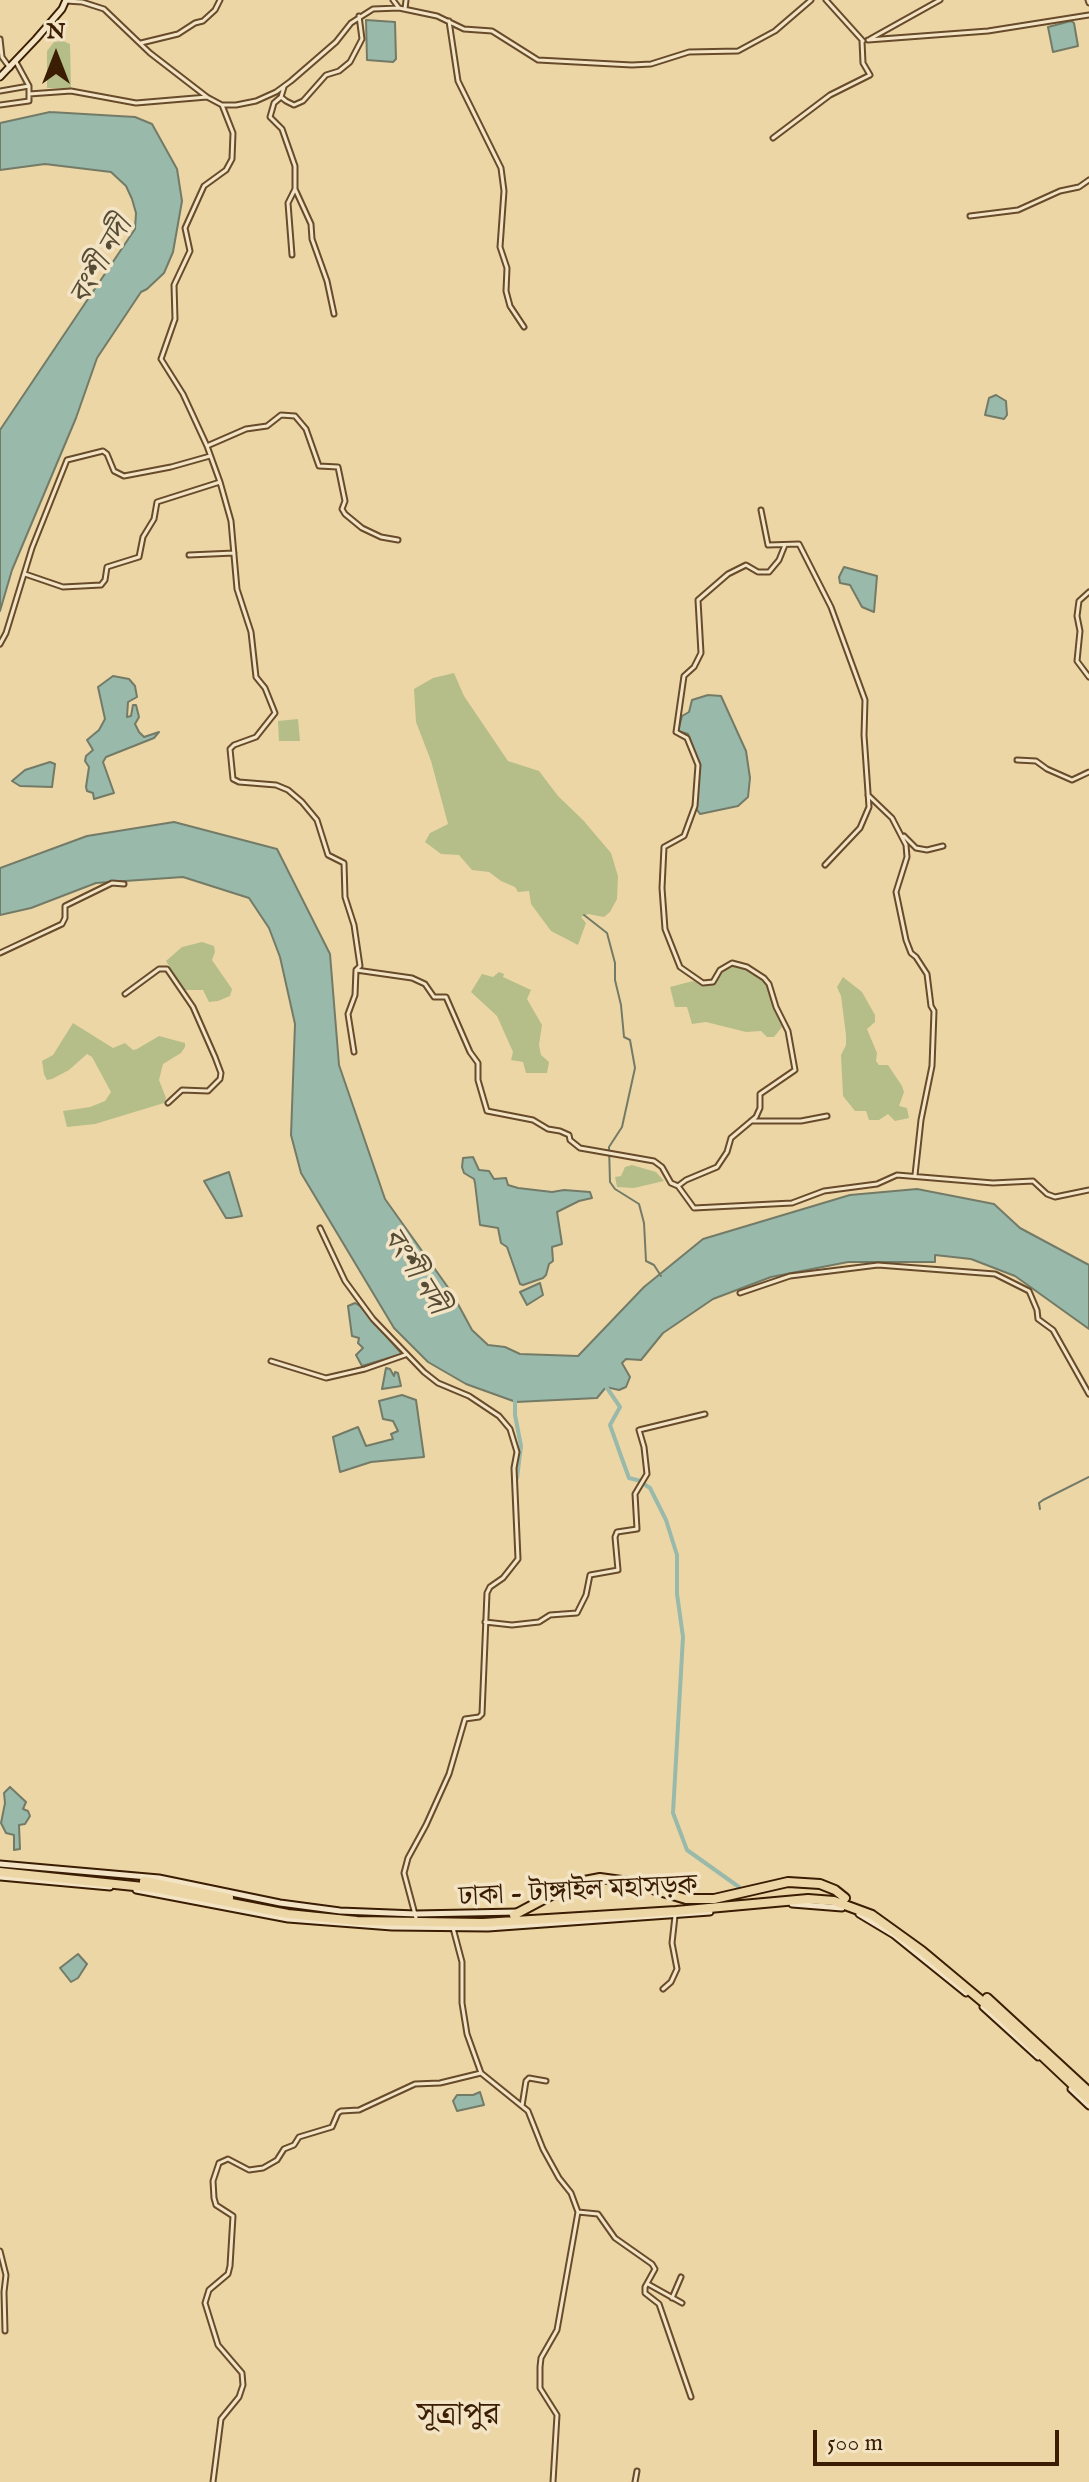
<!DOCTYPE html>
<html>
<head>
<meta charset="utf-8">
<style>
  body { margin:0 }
  #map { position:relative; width:1089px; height:2482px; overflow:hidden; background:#edd6a6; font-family:"IM FELL English",serif }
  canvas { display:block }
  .north { position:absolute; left:16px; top:16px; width:80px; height:80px; -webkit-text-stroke:6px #f3e4c5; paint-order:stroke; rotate:0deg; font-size:22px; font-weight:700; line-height:32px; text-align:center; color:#3a1d02 }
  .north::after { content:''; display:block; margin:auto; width:28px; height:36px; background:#3a1d02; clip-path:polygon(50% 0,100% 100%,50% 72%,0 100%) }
  .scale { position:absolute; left:813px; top:2430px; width:246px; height:36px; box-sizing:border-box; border:4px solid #3a1d02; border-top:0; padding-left:10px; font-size:24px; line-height:28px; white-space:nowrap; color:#3a1d02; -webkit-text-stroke:6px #f3e4c5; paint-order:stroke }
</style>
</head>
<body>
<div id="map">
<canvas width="1089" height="2482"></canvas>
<div class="north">N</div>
<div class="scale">500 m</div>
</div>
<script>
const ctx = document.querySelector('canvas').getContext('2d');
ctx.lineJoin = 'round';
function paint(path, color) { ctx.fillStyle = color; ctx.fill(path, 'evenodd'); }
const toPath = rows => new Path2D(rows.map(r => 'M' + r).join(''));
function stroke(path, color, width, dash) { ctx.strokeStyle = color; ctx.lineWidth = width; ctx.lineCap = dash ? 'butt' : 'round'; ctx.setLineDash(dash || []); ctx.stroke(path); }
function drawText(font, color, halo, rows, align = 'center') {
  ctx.font = font + ' "IM FELL English","Noto Serif Bengali",serif'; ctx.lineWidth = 7; ctx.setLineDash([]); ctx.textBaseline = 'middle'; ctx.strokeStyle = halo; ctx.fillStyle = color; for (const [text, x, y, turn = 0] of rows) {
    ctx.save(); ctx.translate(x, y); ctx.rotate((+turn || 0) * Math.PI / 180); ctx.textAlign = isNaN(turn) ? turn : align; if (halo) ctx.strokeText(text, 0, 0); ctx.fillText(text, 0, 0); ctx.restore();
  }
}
paint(toPath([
  [63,41,70,44,71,89,47,88,47,51,54,42],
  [454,673,464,696,508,761,539,771,558,796,583,820,611,853,618,876,617,899,610,912,604,917,588,914,581,917,586,923,578,945,551,931,531,904,529,891,518,892,515,887,501,881,489,872,472,870,459,855,441,854,425,842,430,833,448,824,431,761,416,722,414,689,433,678],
  [298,719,300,741,279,741,278,721],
  [202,942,214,946,215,952,212,960,232,989,230,996,218,1001,209,1002,203,990,184,990,166,961,182,947],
  [732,965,750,970,767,984,773,1008,782,1027,774,1037,767,1037,761,1031,746,1032,706,1022,692,1024,687,1007,675,1007,670,987,693,981,702,985,714,984,723,972],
  [499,972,504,974,503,977,531,990,527,999,542,1025,539,1045,541,1055,549,1062,547,1073,526,1073,523,1062,511,1060,513,1052,497,1016,471,992,482,974,493,977],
  [843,977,862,992,875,1015,875,1022,867,1029,877,1053,876,1061,879,1065,888,1065,902,1086,904,1092,899,1106,907,1108,909,1118,895,1121,888,1114,879,1120,869,1120,866,1111,855,1111,843,1096,841,1055,846,1045,846,1035,841,996,837,987],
  [73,1023,113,1048,125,1043,133,1050,137,1049,159,1036,185,1043,185,1047,181,1053,163,1064,159,1080,166,1098,164,1103,95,1124,67,1127,63,1111,90,1107,105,1101,111,1092,92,1057,87,1054,69,1070,52,1079,47,1080,44,1074,42,1061,53,1055],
  [632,1165,656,1172,664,1181,634,1188,617,1187,615,1177,621,1176,625,1167]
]), '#b5be89');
const water = toPath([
  [366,20,395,22,396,59,393,62,367,60,366,20],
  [1071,21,1074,23,1078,46,1053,52,1048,27,1071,21],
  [50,112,135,117,152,124,177,169,182,201,173,252,164,273,147,289,141,292,97,358,76,418,12,570,0,611,0,430,135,229,136,213,132,199,126,186,111,172,45,164,0,170,0,123,50,112],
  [996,395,1006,401,1007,415,1004,419,985,415,989,398,996,395],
  [844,567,877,576,874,612,862,607,850,585,840,583,839,577,844,567],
  [113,676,129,679,135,686,137,697,128,702,127,717,131,716,133,705,136,705,139,717,135,724,139,732,144,737,159,732,154,738,106,757,103,762,114,793,94,799,93,793,87,791,86,787,89,767,85,761,86,756,93,750,87,740,99,730,105,719,98,687,113,676],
  [708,695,721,696,746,751,750,778,748,797,738,806,700,814,695,807,699,763,688,734,678,731,682,716,689,712,692,700,708,695],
  [50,762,55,764,52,787,20,786,12,781,25,770,50,762],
  [174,822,277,849,330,954,339,1065,385,1199,452,1293,472,1330,488,1345,505,1347,520,1354,578,1356,644,1287,703,1239,850,1195,917,1189,994,1204,1020,1228,1089,1265,1089,1329,1015,1276,971,1259,935,1255,935,1262,848,1262,771,1277,713,1299,663,1333,641,1360,626,1359,622,1363,630,1377,626,1387,619,1390,606,1387,597,1398,516,1402,466,1384,428,1362,394,1328,301,1173,291,1135,295,1024,280,957,269,928,249,898,183,877,96,883,31,908,0,915,0,868,87,836,174,822],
  [473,1157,479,1170,489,1171,494,1179,506,1178,508,1185,518,1188,552,1192,564,1190,590,1192,592,1198,579,1201,557,1212,562,1244,552,1247,553,1261,549,1264,546,1275,543,1278,523,1285,520,1284,507,1247,501,1243,498,1228,480,1225,475,1183,474,1179,464,1173,462,1167,463,1158,473,1157],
  [229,1172,242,1216,231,1218,226,1218,204,1181,229,1172],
  [540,1283,543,1295,527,1305,520,1292,540,1283],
  [355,1303,360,1306,402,1354,362,1366,356,1355,363,1348,358,1343,359,1338,352,1336,348,1306,355,1303],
  [386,1368,390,1369,394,1376,395,1372,398,1373,401,1386,382,1389,386,1368],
  [402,1395,416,1400,424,1457,371,1462,340,1472,333,1437,358,1427,366,1446,393,1439,391,1434,398,1431,393,1421,383,1419,379,1401,402,1395],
  [10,1787,26,1802,23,1809,28,1811,30,1816,25,1824,19,1825,20,1849,14,1850,14,1835,6,1833,1,1823,5,1803,4,1793,10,1787],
  [78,1954,87,1964,78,1978,71,1982,60,1968,78,1954],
  [480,2092,484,2105,457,2111,453,2101,457,2095,473,2095,480,2092]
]);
paint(water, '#99b9ab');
stroke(water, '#737b67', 2);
stroke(toPath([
  [584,915,607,933,615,963,615,980,621,1005,624,1037,630,1040,635,1068,622,1127,609,1147,610,1182,615,1189,639,1204,644,1223,646,1261,654,1265,661,1276],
  [1040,1509,1039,1503,1043,1500,1089,1477]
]), '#737b67', 2);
stroke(toPath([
  [605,1385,620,1407,610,1425,621,1456,629,1478,641,1481],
  [515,1397,515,1415,521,1446,517,1478],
  [644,1484,650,1488,666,1520,677,1555,677,1594,683,1637,673,1813,687,1850,739,1887]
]), '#99b9ab', 4);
const street = toPath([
  [393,0,399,8],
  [826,0,863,41],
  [1088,0,1089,3],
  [66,1,82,2,104,9,150,53,207,97,222,105,236,105,256,101,276,92,291,81,336,42,351,23,373,9,399,8,437,16,464,29,492,31,538,60,632,65,651,64,689,52,738,51,775,31,811,0],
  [405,9,406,0],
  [449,21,458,81,501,168,504,191,500,247,507,268,506,291,510,306,524,327],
  [0,39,2,57,10,68],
  [870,39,940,0],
  [868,40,988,31,1089,15],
  [141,43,178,34,195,23,203,21,215,10,220,0],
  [284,87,281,97,286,101,294,105,303,101,326,75,339,71,350,62,362,39,359,16],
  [0,91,29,86,16,62],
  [29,94,71,91,136,103,207,97],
  [281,97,274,103,270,117,282,129,295,166,295,189,288,203,292,255],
  [0,105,29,101,29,86],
  [222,105,233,133,232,159,226,170,204,186,185,228,190,251,174,285,175,319,161,359,183,394,207,446,220,482,231,521,237,589,251,632,256,677,265,688,275,713,256,737,234,745,230,749,233,779,239,782,276,785,288,790,302,802,317,820,328,855,344,863,345,897,354,925,360,966,356,970,355,995,348,1014,354,1052],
  [773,138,830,95,870,75,863,63,862,41],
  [295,189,311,224,312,239,327,281,334,314],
  [970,216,1018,210,1060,191,1079,187,1089,180],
  [207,446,246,429,267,426,281,415,295,416,306,429,319,466,338,467,345,501,342,509,345,514,362,528,381,537,398,540],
  [761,510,768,545,799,544,831,607,865,700,864,735,869,807,860,828,825,865],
  [189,555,234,553],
  [25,574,63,587,101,585,105,580,107,567,139,557,143,537,154,519,157,502,220,482],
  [1089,592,1079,601,1077,616,1080,631,1077,661,1089,677],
  [0,644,6,633,32,548,67,460,103,451,107,454,114,471,124,476,171,467,210,456],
  [1017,760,1036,761,1047,769,1072,780,1089,772],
  [868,795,892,818,906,845,907,857,896,892,906,940,911,953,916,957,927,974,931,1006,934,1011,932,1066,921,1120,915,1175],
  [904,836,916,848,927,850,943,846],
  [0,953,62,924,65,918,65,906,112,883,124,884],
  [356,970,412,978,425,984,434,997,446,997,470,1052,478,1063,478,1080,487,1111,533,1120,548,1129,560,1131,569,1135,570,1140,580,1148,654,1161,662,1167,671,1183,678,1186,694,1208,792,1203,824,1191,877,1184,897,1175,993,1183,1033,1181,1047,1194,1055,1197,1089,1190],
  [125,994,159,969,167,969,193,1007,215,1057,221,1073,220,1079,208,1091,182,1090,168,1103],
  [751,1121,801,1121,827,1116],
  [678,1186,686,1180,717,1167,727,1152,731,1138,756,1117,760,1108,760,1094,795,1070,788,1031,776,1007,769,984,764,978,747,967,732,963,720,970,713,982,703,983,680,967,665,929,662,888,664,847,684,836,695,806,698,765,687,738,676,732,684,676,694,667,701,653,698,600,728,574,746,565,758,572,769,572,779,560,785,545],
  [320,1228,345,1281,373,1319,424,1372,438,1383,469,1396,499,1416,510,1429,517,1452,514,1468,518,1559,503,1578,490,1587,487,1593,482,1714,479,1717,465,1719,449,1774,426,1825,408,1858,404,1873,416,1918],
  [740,1293,790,1276,878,1265,995,1274,1029,1291,1037,1310,1038,1319,1053,1330,1089,1394],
  [271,1361,326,1378,365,1369,405,1355],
  [485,1622,512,1625,539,1622,550,1615,577,1613,586,1595,590,1575,618,1570,615,1537,617,1532,637,1529,635,1494,647,1474,644,1447,639,1430,705,1414],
  [453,1928,462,1962,462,2003,467,2034,481,2073,528,2111,543,2149,559,2178,571,2193,578,2212,557,2330,541,2358,540,2367,540,2388,557,2415,553,2482],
  [663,1989,671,1982,677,1969,672,1943,675,1916],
  [522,2106,526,2081,529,2078,546,2081],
  [578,2212,598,2214,615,2238,652,2264,655,2269,645,2287,645,2293,659,2304,691,2397],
  [0,2251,6,2275,4,2292,5,2331],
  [648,2284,682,2303],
  [672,2298,681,2277],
  [213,2482,221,2419,239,2397,243,2385,242,2373,218,2345,205,2303,209,2290,228,2274,230,2266,233,2216,216,2205,214,2198,213,2181,219,2163,228,2159,249,2170,263,2168,277,2160,284,2149,294,2145,299,2137,332,2127,338,2113,341,2111,359,2110,415,2084,440,2083,481,2073],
  [635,2482,637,2471]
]);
const secondary = toPath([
  [0,77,36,39,62,9,66,0],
  [0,1864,159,1878,280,1903,340,1911,416,1914,518,1912],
  [0,1877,110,1887],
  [136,1890,288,1919,392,1927,488,1928,710,1912],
  [792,1904,842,1908],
  [859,1914,894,1935,966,1993],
  [983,2007,1038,2057],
  [1071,2089,1089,2106]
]);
const highway = toPath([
  [0,1872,153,1888,288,1914,357,1921,483,1923,676,1911,808,1899,834,1901,872,1915,922,1951,1001,2017,1089,2100],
  [144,1881,229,1898],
  [514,1915,574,1883,600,1878,629,1882,686,1899,714,1899,788,1882,820,1884,835,1890,845,1898],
  [987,1998,1089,2092]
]);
stroke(street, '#674b2b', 7);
stroke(secondary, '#3a1d02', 9);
stroke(highway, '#3a1d02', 12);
stroke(street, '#f3e4c5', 3);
stroke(secondary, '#f3e4c5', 5);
stroke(highway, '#edd6a6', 8);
drawText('28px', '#3a1d02', '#f3e4c5', [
  ["ঢাকা - টাঙ্গাইল মহাসড়ক",578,1893,-3]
]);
drawText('italic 30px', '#564c35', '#f3e4c5', [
  ["বংশী নদী",103,262,-60],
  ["বংশী নদী",413,1272,58]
]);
drawText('32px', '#3a1d02', '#f3e4c5', [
  ["সূত্রাপুর",458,2417]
]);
</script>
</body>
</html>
